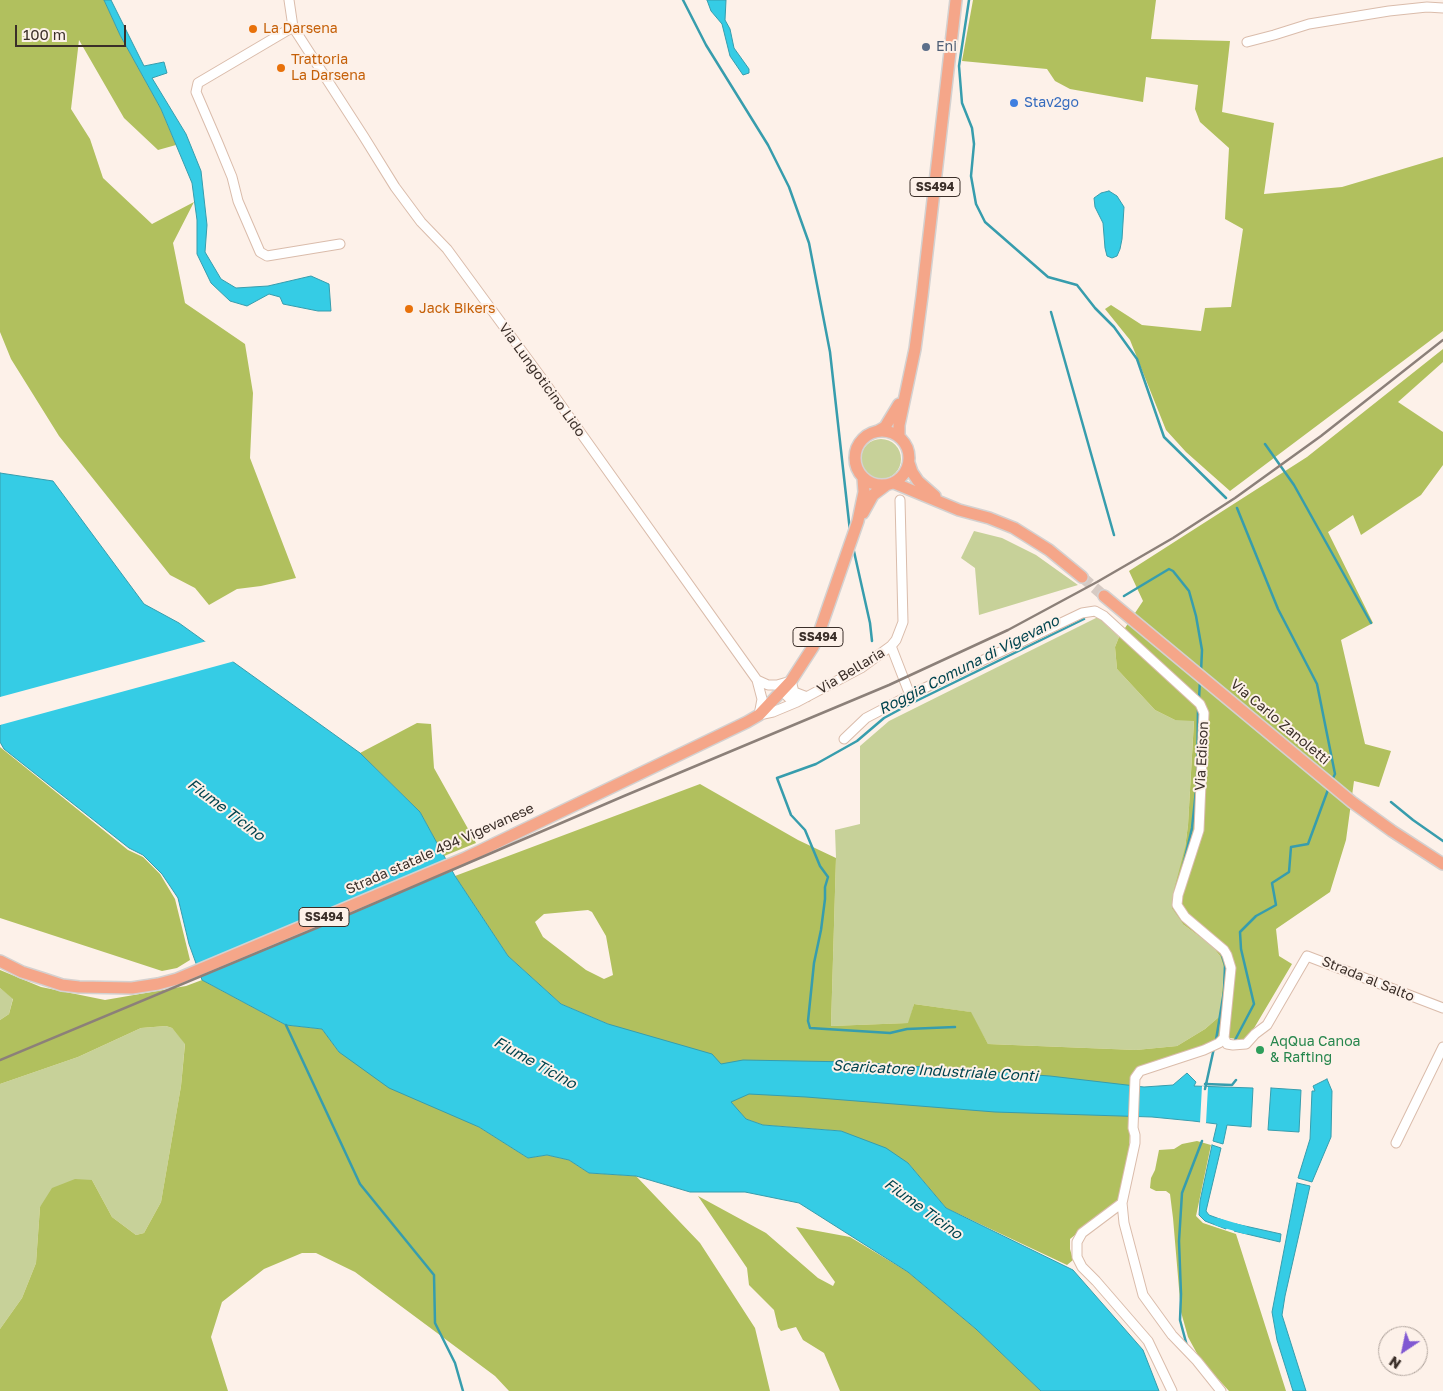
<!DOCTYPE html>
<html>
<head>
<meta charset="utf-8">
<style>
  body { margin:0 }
  #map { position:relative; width:1443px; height:1391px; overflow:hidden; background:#fdf1e9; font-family:"Golos Text",sans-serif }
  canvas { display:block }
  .north { position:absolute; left:1378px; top:1326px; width:50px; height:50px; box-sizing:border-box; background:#fdf1e9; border:1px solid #afa39c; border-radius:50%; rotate:214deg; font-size:14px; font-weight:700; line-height:20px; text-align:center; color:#3b2f29 }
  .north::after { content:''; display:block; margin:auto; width:18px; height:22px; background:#8058d2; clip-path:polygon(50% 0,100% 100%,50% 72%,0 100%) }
  .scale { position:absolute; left:15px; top:25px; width:111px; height:22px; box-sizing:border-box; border:2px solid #3b2f29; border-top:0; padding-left:6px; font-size:15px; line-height:18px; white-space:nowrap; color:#3b2f29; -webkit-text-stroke:4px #fdf1e9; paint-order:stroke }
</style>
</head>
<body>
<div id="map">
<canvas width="1443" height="1391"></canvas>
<div class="north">N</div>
<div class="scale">100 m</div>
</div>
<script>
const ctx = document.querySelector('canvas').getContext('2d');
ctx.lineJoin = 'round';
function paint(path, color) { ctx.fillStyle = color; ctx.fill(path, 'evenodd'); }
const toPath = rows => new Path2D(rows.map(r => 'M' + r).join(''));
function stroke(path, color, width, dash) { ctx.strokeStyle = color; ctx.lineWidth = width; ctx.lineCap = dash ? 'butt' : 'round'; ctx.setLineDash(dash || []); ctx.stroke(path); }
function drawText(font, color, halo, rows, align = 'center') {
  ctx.font = font + ' "Golos Text",sans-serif'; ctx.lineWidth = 4; ctx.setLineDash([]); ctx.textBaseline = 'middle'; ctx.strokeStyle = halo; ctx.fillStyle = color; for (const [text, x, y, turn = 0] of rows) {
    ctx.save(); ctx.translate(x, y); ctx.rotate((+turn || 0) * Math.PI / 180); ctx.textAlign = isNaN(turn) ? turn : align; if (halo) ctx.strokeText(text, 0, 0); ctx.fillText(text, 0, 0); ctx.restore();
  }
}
paint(toPath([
  '861 459a20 20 0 1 1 40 0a20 20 0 1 1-40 0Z',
  [974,531,1002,538,1036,555,1078,585,979,615,975,568,961,558],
  [1098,617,1119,637,1115,647,1117,669,1155,710,1175,720,1194,720,1188,825,1185,848,1184,925,1212,946,1220,956,1224,968,1220,1016,1205,1029,1177,1046,1136,1050,988,1044,970,1012,914,1004,909,1023,831,1026,836,858,835,830,860,824,860,746,889,721],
  [0,988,13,998,9,1014,0,1020],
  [166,1026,172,1028,185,1043,181,1086,161,1202,144,1233,136,1235,112,1217,92,1180,40,1207,36,1263,22,1298,0,1329,0,1084,78,1057,141,1028]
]), '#c7d199');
paint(toPath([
  [0,0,104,0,120,35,161,109,176,145,158,150,124,118,79,40,71,109,90,139,103,178,152,224,194,202,173,243,185,303,245,344,253,393,250,458,296,578,261,586,237,589,209,605,195,588,170,575,59,436,11,359,0,332],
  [973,0,1156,0,1151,39,1230,41,1222,112,1274,123,1264,194,1342,187,1443,157,1443,331,1230,491,1186,452,1166,430,1130,340,1105,309,1111,305,1142,325,1201,331,1205,308,1231,307,1243,229,1225,219,1229,148,1200,122,1195,109,1198,85,1146,77,1143,102,1070,89,1055,81,1047,69,962,61],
  [1443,349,1443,362,1398,402,1443,432,1443,465,1421,495,1361,535,1353,515,1328,532,1373,623,1341,640,1365,744,1391,751,1379,787,1354,781,1346,840,1330,892,1276,929,1279,956,1292,964,1247,1040,1219,1037,1204,1046,1133,1072,1128,1170,1120,1199,1070,1239,1070,1249,1073,1260,1067,1265,946,1208,908,1163,841,1131,763,1125,746,1119,730,1102,608,1024,561,1004,508,956,455,876,700,784,798,840,836,858,831,1026,908,1023,914,1004,971,1012,988,1044,1136,1050,1177,1046,1205,1029,1220,1016,1224,968,1220,956,1212,946,1184,925,1172,908,1174,890,1185,848,1188,825,1194,721,1175,720,1155,710,1117,669,1115,647,1119,637,1143,601,1129,571,1307,457],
  [588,910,592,912,606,936,613,975,604,979,586,970,543,937,535,922,544,914],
  [417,723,431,724,434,768,476,843,444,856,420,812,360,753],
  [0,747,128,850,143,857,160,874,175,899,190,960,177,968,162,971,0,918],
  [0,970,41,987,105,1000,186,986,202,980,286,1025,322,1029,339,1052,479,1127,528,1158,547,1155,569,1160,589,1173,636,1176,700,1243,755,1328,770,1391,509,1391,495,1376,355,1272,316,1253,302,1253,264,1269,222,1302,211,1337,228,1391,0,1391,0,1329,22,1298,36,1263,40,1207,52,1188,75,1179,92,1180,112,1217,136,1235,144,1233,161,1202,181,1086,185,1044,172,1028,166,1026,141,1028,78,1057,0,1084,0,1020,9,1014,13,999,0,988],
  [1197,1141,1211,1145,1196,1216,1203,1223,1236,1234,1286,1391,1229,1391,1200,1359,1188,1337,1181,1312,1173,1218,1170,1194,1166,1191,1156,1191,1150,1188,1151,1178,1155,1170,1159,1150,1174,1149,1182,1144],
  [698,1196,766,1233,818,1278,833,1286,835,1282,796,1227,850,1237,908,1272,976,1329,1041,1391,840,1391,824,1353,803,1340,796,1327,781,1331,778,1327,774,1310,749,1285,747,1268]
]), '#b1c05e');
const water = toPath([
  [104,0,111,0,144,66,164,62,167,73,152,78,186,134,201,171,207,225,205,252,221,279,236,288,268,286,311,276,329,284,331,311,318,311,283,304,280,297,269,294,247,306,230,301,211,283,197,254,197,220,192,183,161,109,120,35,104,0],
  [707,0,726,0,725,20,730,29,734,48,749,69,749,73,743,75,730,56,722,24,711,11,707,0],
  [1109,191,1117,196,1124,207,1122,239,1120,249,1117,256,1112,258,1107,256,1105,248,1103,223,1095,207,1094,198,1101,193,1109,191],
  [0,473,53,481,144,604,179,623,360,753,420,812,455,876,508,956,561,1004,608,1024,712,1054,721,1064,743,1060,853,1062,1050,1076,1144,1087,1173,1085,1187,1073,1196,1082,1194,1086,1253,1088,1251,1127,1227,1125,1223,1144,1213,1141,1217,1124,1193,1121,1152,1117,995,1112,806,1097,749,1094,731,1102,746,1119,763,1125,841,1131,886,1148,908,1163,946,1208,1073,1270,1143,1350,1159,1391,1041,1391,976,1329,908,1272,799,1203,745,1192,690,1192,636,1176,589,1173,569,1160,547,1155,528,1158,479,1127,389,1088,339,1052,322,1029,286,1025,202,980,189,944,178,898,162,874,143,855,129,848,4,749,0,742,0,726,2,723,0,720,0,473],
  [1327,1079,1332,1091,1331,1137,1312,1182,1298,1178,1310,1139,1312,1091,1315,1091,1313,1086,1327,1079],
  [1271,1088,1301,1090,1299,1132,1268,1130,1271,1088],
  [1212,1145,1221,1148,1206,1211,1209,1215,1228,1222,1226,1229,1205,1221,1199,1215,1200,1201,1212,1145],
  [1297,1183,1310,1186,1285,1296,1282,1315,1306,1391,1293,1391,1277,1340,1272,1312,1297,1183],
  [1236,1224,1281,1234,1280,1242,1234,1231,1236,1224]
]);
paint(water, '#35cce5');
stroke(water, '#379dad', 1);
paint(toPath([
  [207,641,235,661,0,725,0,697],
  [1202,1086,1208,1087,1206,1123,1200,1123]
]), '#fdf1e9');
stroke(toPath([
  [683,0,706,45,768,145,789,187,809,243,830,352,850,531],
  [969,0,959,66,962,103,972,128,974,144,971,176,976,204,985,222,1048,277,1077,285,1095,308,1114,327,1137,359,1164,437,1226,498],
  [1051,312,1114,535],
  [1265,444,1294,485,1371,623],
  [1237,508,1278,609,1317,684,1335,774,1332,780],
  [853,547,870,623,872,641],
  [1124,596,1169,569,1173,571,1189,591,1196,616,1202,650,1201,672],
  [1199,699,1200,680],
  [1391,802,1413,820,1443,841],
  [1183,866,1192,828,1197,781,1198,707],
  [286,1025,360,1184,434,1275,435,1323,455,1363,463,1391],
  [955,1027,907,1029,890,1033,810,1028,808,1021,814,963,821,930,825,899,825,887,828,877,820,866,805,830,791,815,777,778,816,764,857,741,884,718,908,705,1084,619],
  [1216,1040,1224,991,1225,965,1221,952],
  [1235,1040,1254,1004,1241,949,1240,932,1256,916,1276,905,1272,883,1289,872,1291,847,1308,844,1329,787],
  [1205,1084,1232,1085,1236,1080],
  [1205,1089,1214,1048],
  [1187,1346,1180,1320,1181,1294,1179,1241,1182,1193,1202,1141]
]), '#379dad', 2.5);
stroke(toPath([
  [1218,1222,1245,1230]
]), '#35cce5', 8);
stroke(toPath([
  [1082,577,1104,596]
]), '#d6cac3', 11, [11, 5.5]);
const minor = toPath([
  [289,0,293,27,364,137,395,187,421,222,447,249,543,380,757,680,762,699,759,715,773,712,797,702,861,668,891,646,896,640,903,622,900,500],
  [293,27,198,83,196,92,218,143,232,177,238,201,260,252,267,256,340,244],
  [1247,42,1274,35,1309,24,1389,11,1427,7,1443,8],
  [891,646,910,695,1082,613,1095,611,1104,616,1200,704,1204,713,1199,830,1178,895,1177,905,1185,917,1224,950,1227,955,1231,968,1224,1038],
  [757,680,768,685,777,685,791,681,794,692,807,697],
  [785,688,784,693,789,698,797,702],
  [844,739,866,718,910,695],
  [1224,1038,1227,1044,1233,1045,1246,1044,1255,1034,1267,1025,1307,956,1443,1008],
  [1396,1143,1443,1047],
  [1122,1203,1082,1233,1077,1242,1077,1257,1082,1267,1096,1281,1148,1341,1172,1391],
  [1221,1391,1197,1361,1172,1335,1143,1295,1124,1223,1122,1203,1135,1143,1135,1135,1133,1128,1135,1078,1140,1071,1204,1050,1219,1043,1224,1038]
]);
const major = toPath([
  '855 458a27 27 0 1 1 54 0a27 27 0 1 1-54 0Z',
  [878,431,885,427,899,404],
  [899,437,899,425,915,349,922,296,956,0],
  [909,463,912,472,918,481,935,496],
  [894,483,959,510,989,518,1014,528,1049,550,1082,577],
  [863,513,873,495,885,486],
  [1104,596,1352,802,1392,831,1443,864],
  [0,961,22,972,44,979,62,985,79,987,132,988,158,984,177,979,465,858,747,722,759,715,791,681,813,647,819,633,858,521,864,492,863,478]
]);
stroke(minor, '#dabcab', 11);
stroke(major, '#d4d1d0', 14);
stroke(minor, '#fff', 9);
stroke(major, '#f5a689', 11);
stroke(toPath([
  [0,1060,338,919,624,796,889,685,1008,630,1097,582,1173,538,1235,498,1321,436,1443,340]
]), '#8c8079', 2.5);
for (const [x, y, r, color] of [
  [253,29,5,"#e8710a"],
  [926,47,5,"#5c6f8a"],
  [281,68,5,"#e8710a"],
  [1014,103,5,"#3f7fe0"],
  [409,309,5,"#e8710a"],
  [1260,1050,5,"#2e9e5b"]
]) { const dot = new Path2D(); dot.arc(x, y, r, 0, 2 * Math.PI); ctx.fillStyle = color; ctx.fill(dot); stroke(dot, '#fdf1e9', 2); }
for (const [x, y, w] of [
  [935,187,50],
  [818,637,50],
  [324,917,50]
]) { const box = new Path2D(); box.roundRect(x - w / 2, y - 9.5, w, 19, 4); ctx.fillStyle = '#fdf1e9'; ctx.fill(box); stroke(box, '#3b2f29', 1); }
drawText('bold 12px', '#3b2f29', null, [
  ["SS494",935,187],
  ["SS494",818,637],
  ["SS494",324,917]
]);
drawText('14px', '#c56008', '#fdf1e9', [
  ["La Darsena",263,29],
  ["Trattoria",291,60],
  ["La Darsena",291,76],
  ["Jack Bikers",419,309]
], 'left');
drawText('14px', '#4e5e75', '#fdf1e9', [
  ["Eni",936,47]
], 'left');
drawText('14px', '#366cbe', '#fdf1e9', [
  ["Stav2go",1024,103]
], 'left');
drawText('14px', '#3b2f29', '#fdf1e9', [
  ["Via Lungoticino Lido",542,380,54],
  ["Via Bellaria",851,671,-31],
  ["Via Carlo Zanoletti",1280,722,40],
  ["Via Edison",1202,756,-87],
  ["Strada statale 494 Vigevanese",440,849,-24],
  ["Strada al Salto",1368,979,22]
]);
drawText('14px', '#27864d', '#fdf1e9', [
  ["AqQua Canoa",1270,1042],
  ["& Rafting",1270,1058]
], 'left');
drawText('italic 15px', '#00444f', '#fdf1e9', [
  ["Roggia Comuna di Vigevano",969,665,-27],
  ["Fiume Ticino",226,810,37],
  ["Fiume Ticino",535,1063,29],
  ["Scaricatore Industriale Conti",935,1071,3],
  ["Fiume Ticino",923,1209,36]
]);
</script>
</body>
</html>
